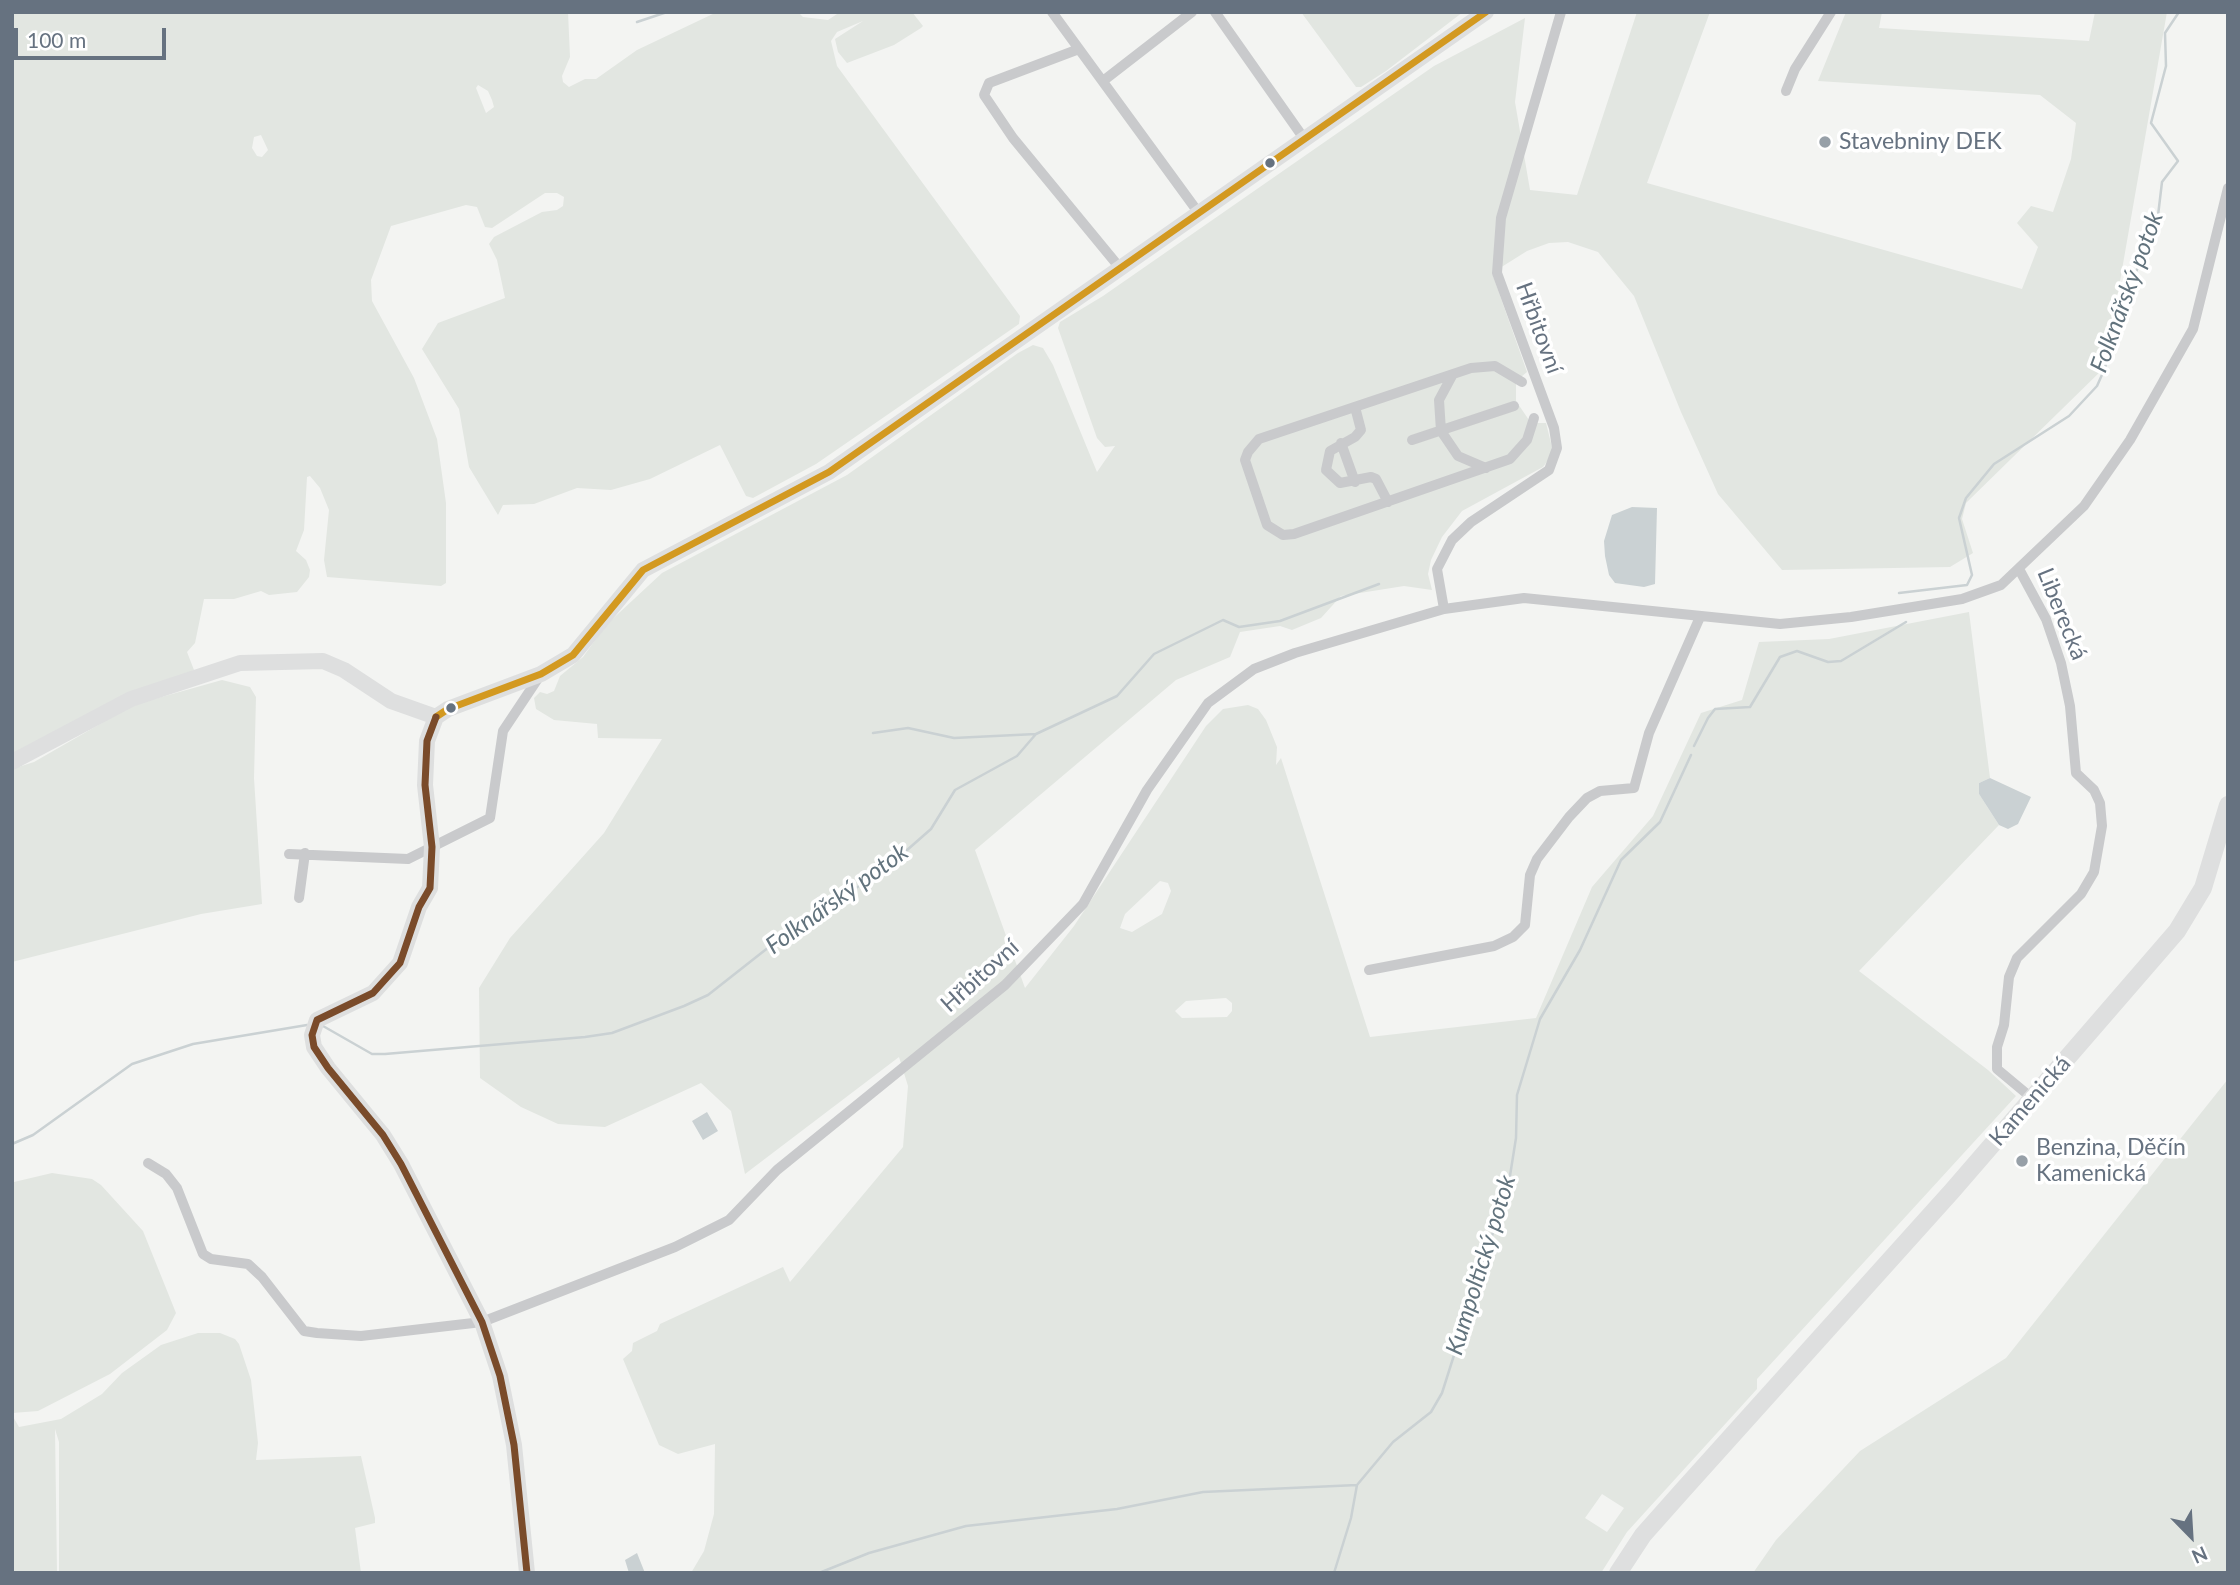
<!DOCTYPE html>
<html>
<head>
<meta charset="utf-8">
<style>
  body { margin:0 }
  #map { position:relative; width:2240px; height:1585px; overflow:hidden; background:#f3f4f2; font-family:Lato,sans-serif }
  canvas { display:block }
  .frame { position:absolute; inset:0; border:14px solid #667280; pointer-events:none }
  .north { position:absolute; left:2156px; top:1501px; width:70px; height:70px; -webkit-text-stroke:5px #fff; paint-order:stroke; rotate:156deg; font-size:19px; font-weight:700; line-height:28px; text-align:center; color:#667280 }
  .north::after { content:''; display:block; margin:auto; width:24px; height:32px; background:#667280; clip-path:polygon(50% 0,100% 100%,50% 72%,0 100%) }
  .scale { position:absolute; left:14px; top:28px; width:152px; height:32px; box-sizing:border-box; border:4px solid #667280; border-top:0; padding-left:9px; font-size:21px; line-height:24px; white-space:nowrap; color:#667280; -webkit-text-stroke:5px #fff; paint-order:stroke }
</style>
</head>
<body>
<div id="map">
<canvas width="2240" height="1585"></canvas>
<div class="frame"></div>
<div class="north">N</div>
<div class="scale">100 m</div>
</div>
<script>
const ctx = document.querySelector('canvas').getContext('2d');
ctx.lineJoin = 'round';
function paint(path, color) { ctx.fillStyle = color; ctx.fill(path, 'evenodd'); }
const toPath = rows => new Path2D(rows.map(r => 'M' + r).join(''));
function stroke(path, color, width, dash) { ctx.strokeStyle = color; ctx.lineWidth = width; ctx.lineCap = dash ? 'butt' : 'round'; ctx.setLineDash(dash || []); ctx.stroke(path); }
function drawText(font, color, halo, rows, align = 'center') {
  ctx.font = font + ' Lato,sans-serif'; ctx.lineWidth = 7; ctx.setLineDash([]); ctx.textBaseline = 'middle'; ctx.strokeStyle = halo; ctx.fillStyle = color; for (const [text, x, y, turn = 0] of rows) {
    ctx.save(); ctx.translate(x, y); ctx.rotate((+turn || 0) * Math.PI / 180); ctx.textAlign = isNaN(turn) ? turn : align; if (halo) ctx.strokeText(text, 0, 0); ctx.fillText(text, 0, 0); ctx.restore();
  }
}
paint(toPath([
  [12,12,568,12,570,57,562,76,563,82,569,87,585,79,596,79,637,50,717,12,798,12,803,17,828,20,840,12,912,12,923,26,921,28,894,45,847,63,838,52,835,39,863,21,837,32,831,41,837,66,1020,316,1019,324,816,464,753,498,746,496,720,445,650,479,611,490,577,488,534,504,503,505,498,515,469,467,459,409,422,349,438,323,505,298,497,260,489,244,494,237,542,212,557,210,563,206,564,197,557,193,545,193,492,228,485,227,477,207,466,205,391,226,371,280,372,301,414,378,437,439,446,503,446,583,441,586,327,577,324,560,329,510,320,488,310,476,307,477,304,530,296,551,306,560,310,570,309,577,297,592,269,595,261,591,234,599,204,599,195,643,187,652,194,670,12,755],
  [478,85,488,91,492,100,494,107,486,113,476,88],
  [261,135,268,150,262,157,257,156,252,148,254,137],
  [1301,12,1463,12,1386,71,1361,87,1356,87],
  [1637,12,1710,12,1647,183,2022,289,2038,247,2017,223,2031,206,2053,212,2071,159,2076,123,2040,95,1818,81,1846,12,1882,12,1879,28,2089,41,2095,12,2167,12,2105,367,1966,503,1962,519,1973,553,1950,567,1782,570,1718,494,1681,412,1634,296,1598,252,1568,242,1549,243,1527,251,1492,273,1527,372,1516,381,1516,401,1531,423,1546,423,1552,447,1549,459,1543,467,1462,511,1442,537,1431,560,1428,574,1432,590,1404,586,1341,596,1321,618,1292,630,1280,626,1240,632,1230,657,1176,680,975,850,1025,988,1074,926,1206,726,1223,709,1248,705,1258,709,1266,720,1277,747,1276,765,1281,758,1370,1037,1536,1018,1592,887,1653,816,1701,713,1742,700,1759,642,1829,639,1969,612,1990,778,1979,783,1979,794,1999,825,1859,971,1988,1070,2016,1096,1757,1379,1757,1389,1627,1532,1601,1573,691,1573,704,1551,714,1514,715,1444,678,1454,659,1445,623,1359,632,1351,633,1343,657,1331,660,1324,783,1267,790,1282,903,1147,908,1086,899,1057,745,1174,731,1111,701,1083,605,1127,558,1124,521,1107,480,1078,479,988,510,938,604,833,662,739,598,738,597,724,554,720,536,709,534,698,540,692,547,694,554,691,560,676,583,657,606,625,662,573,847,475,1018,353,1033,345,1043,348,1053,365,1097,472,1115,446,1105,447,1097,438,1058,328,1060,322,1103,296,1434,66,1525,18,1515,102,1530,190,1577,195],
  [1160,881,1168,883,1171,891,1162,914,1132,932,1120,928,1125,914],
  [1226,998,1232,1003,1232,1011,1227,1017,1182,1018,1175,1011,1186,1001],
  [1602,1494,1624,1508,1607,1532,1585,1518],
  [222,680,250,687,256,697,254,778,262,904,201,914,12,962,12,769,34,762,133,705],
  [2228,1079,2228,1573,1753,1573,1776,1540,1860,1451,2006,1358],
  [12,1173,14,1182,52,1173,92,1179,101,1185,143,1231,176,1313,167,1330,110,1374,38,1411,12,1413],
  [198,1333,220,1333,235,1339,239,1344,251,1380,258,1443,256,1460,361,1456,375,1518,375,1523,355,1528,361,1573,59,1573,59,1442,55,1429,57,1573,12,1573,12,1415,19,1427,61,1419,102,1394,122,1373,161,1345]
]), '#e2e6e1');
paint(toPath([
  [1632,507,1657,508,1655,584,1644,587,1615,583,1609,575,1605,556,1604,541,1612,515],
  [1990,778,2031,797,2018,824,2008,829,1999,825,1979,794,1979,783],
  [707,1112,718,1131,703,1140,692,1121],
  [637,1553,645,1573,629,1573,625,1560]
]), '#cad1d3');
stroke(toPath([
  [637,22,667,12],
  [1899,593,1967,585,1972,575,1959,518,1966,498,1994,464,2069,416,2097,386,2105,368,2117,315,2157,224,2162,182,2178,161,2151,123,2166,66,2165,33,2179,12],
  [873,733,908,728,954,738,1036,734],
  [1694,746,1708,718,1715,709,1750,707,1780,657,1797,651,1828,662,1841,661,1906,622],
  [323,1026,372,1054,385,1054,585,1037,612,1033,684,1006,708,995,802,921,882,872,931,829,955,790,1017,756,1036,734,1117,696,1154,654,1223,620,1239,627,1280,621,1379,584],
  [12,1144,33,1135,132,1064,193,1044,307,1025],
  [819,1573,869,1553,966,1526,1117,1509,1203,1492,1357,1485],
  [1334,1573,1351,1518,1357,1485,1393,1442,1431,1412,1442,1393,1509,1182,1516,1138,1517,1095,1540,1019,1580,950,1621,860,1660,822,1691,755]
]), '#cad1d3', 2.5);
stroke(toPath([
  [1052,12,1198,212],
  [1215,12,1305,140],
  [1079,49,989,83,984,95,1013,138,1120,268],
  [1103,81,1192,12],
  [1786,91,1795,69,1831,12],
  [1453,374,1439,400,1441,431,1458,456,1486,468],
  [1522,382,1495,366,1471,368,1259,439,1248,452,1245,460,1267,525,1283,535,1294,534,1510,459,1527,440,1534,418],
  [1355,407,1361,430,1355,437,1330,451,1326,470,1340,483,1371,477,1376,479,1388,502],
  [1412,440,1514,406],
  [1341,443,1355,482],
  [2019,569,2046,619,2061,663,2070,706,2076,773,2094,790,2100,803,2102,826,2094,872,2081,894,2017,958,2009,977,2004,1025,1997,1047,1997,1069,2033,1099],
  [1444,609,1437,569,1452,540,1471,522,1549,470,1557,448,1554,428,1497,273,1501,218,1561,12],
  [289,854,408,859,490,818,503,731,541,674],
  [299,898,305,853],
  [1369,970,1494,946,1513,937,1525,925,1530,875,1537,859,1569,817,1587,798,1600,791,1634,788,1649,733,1700,617],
  [148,1163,166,1174,177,1188,203,1254,211,1259,248,1264,262,1277,304,1331,317,1333,361,1336,482,1322,675,1247,729,1220,777,1170,1005,985,1083,904,1147,790,1208,703,1254,669,1295,653,1444,609,1524,598,1780,624,1851,617,1962,599,2001,585,2084,506,2130,440,2193,329,2228,188]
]), '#c9cacc', 10);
stroke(toPath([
  [436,717,448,709,541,674,573,655,643,570,829,472,1486,12],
  [436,717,427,741,425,785,432,847,430,888,419,907,400,963,373,993,317,1020,312,1035,314,1047,328,1068,383,1135,401,1164,482,1322,500,1376,514,1445,527,1573],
  [12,762,131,699,240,663,323,661,344,670,391,701,436,717]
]), '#dedfdf', 16);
stroke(toPath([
  [1618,1573,1643,1535,1683,1490,1952,1191,2177,931,2203,888,2228,805]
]), '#dedfdf', 18);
stroke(toPath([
  [436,717,448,709,541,674,573,655,643,570,829,472,1486,12]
]), '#d39920', 7);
stroke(toPath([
  [436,717,427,741,425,785,432,847,430,888,419,907,400,963,373,993,317,1020,312,1035,314,1047,328,1068,383,1135,401,1164,482,1322,500,1376,514,1445,527,1573]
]), '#7a4b2a', 7);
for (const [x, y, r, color] of [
  [1825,142,7,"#97a0a8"],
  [1270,163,6,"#667280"],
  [451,708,6,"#667280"],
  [2022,1161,7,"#97a0a8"]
]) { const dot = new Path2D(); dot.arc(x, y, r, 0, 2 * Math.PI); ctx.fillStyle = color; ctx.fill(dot); stroke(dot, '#fff', 2.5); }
drawText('23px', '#667280', '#fff', [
  ["Stavebniny DEK",1839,142],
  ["Benzina, Děčín",2036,1148],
  ["Kamenická",2036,1174]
], 'left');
drawText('23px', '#667280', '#fff', [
  ["Hřbitovní",1539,328,70],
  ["Liberecká",2062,614,68],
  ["Hřbitovní",980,976,-42],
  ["Kamenická",2030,1101,-49]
]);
drawText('italic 24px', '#62737d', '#fff', [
  ["Folknářský potok",2127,292,-70],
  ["Folknářský potok",837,899,-36],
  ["Kumpoltický potok",1481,1265,-73]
]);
</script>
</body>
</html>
